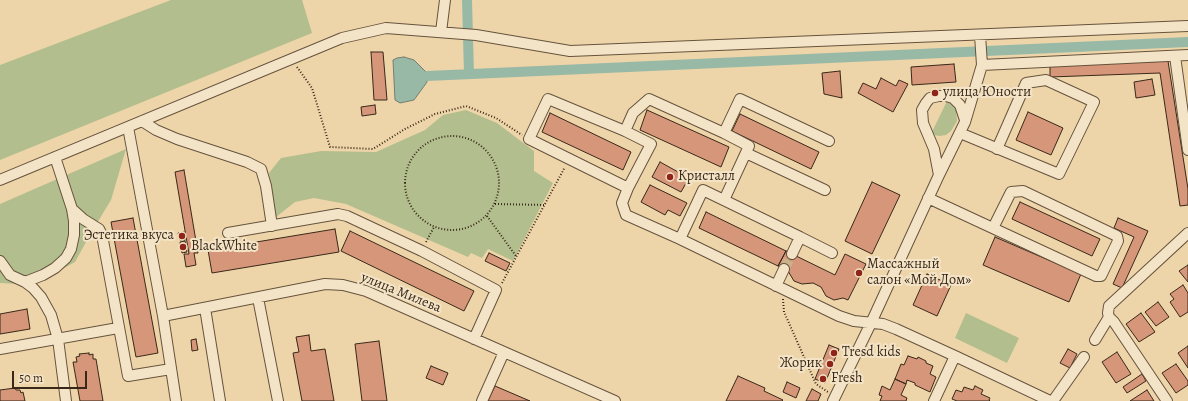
<!DOCTYPE html>
<html>
<head>
<meta charset="utf-8">
<style>
  body { margin:0 }
  #map { position:relative; width:1188px; height:401px; overflow:hidden; background:#eed5a9; font-family:Alegreya,serif }
  canvas { display:block }
  .scale { position:absolute; left:12px; top:371px; width:75px; height:18px; box-sizing:border-box; border:2px solid #392819; border-top:0; padding-left:5px; font-size:12px; line-height:14px; white-space:nowrap; color:#392819; -webkit-text-stroke:3px #f4e4c7; paint-order:stroke }
</style>
</head>
<body>
<div id="map">
<canvas width="1188" height="401"></canvas>
<div class="scale">50 m</div>
</div>
<script>
const ctx = document.querySelector('canvas').getContext('2d');
ctx.lineJoin = 'round';
function paint(path, color) { ctx.fillStyle = color; ctx.fill(path, 'evenodd'); }
const toPath = rows => new Path2D(rows.map(r => 'M' + r).join(''));
function stroke(path, color, width, dash) { ctx.strokeStyle = color; ctx.lineWidth = width; ctx.lineCap = dash ? 'butt' : 'round'; ctx.setLineDash(dash || []); ctx.stroke(path); }
function drawText(font, color, halo, rows, align = 'center') {
  ctx.font = font + ' Alegreya,serif'; ctx.lineWidth = 4; ctx.setLineDash([]); ctx.textBaseline = 'middle'; ctx.strokeStyle = halo; ctx.fillStyle = color; for (const [text, x, y, turn = 0] of rows) {
    ctx.save(); ctx.translate(x, y); ctx.rotate((+turn || 0) * Math.PI / 180); ctx.textAlign = isNaN(turn) ? turn : align; if (halo) ctx.strokeText(text, 0, 0); ctx.fillText(text, 0, 0); ctx.restore();
  }
}
paint(toPath([
  [171,0,302,0,312,33,0,160,0,65],
  [947,101,953,105,956,109,957,121,951,131,946,135,939,136,931,134],
  [466,110,497,123,534,151,534,171,553,183,513,261,488,249,482,258,471,253,468,257,346,204,314,198,295,202,276,217,269,173,281,158,321,151,376,152,425,130,443,115],
  [126,149,111,200,91,233,75,262,34,285,0,283,0,204],
  [966,313,1019,338,1007,363,955,338]
]), '#b2be8d');
const water = toPath([
  [404,57,414,60,426,72,427,82,414,100,400,103,395,100,393,60,397,58,404,57]
]);
paint(water, '#99b9a7');
stroke(water, '#737f6e', 1);
stroke(toPath([
  [467,0,469,74],
  [427,76,1188,42]
]), '#99b9a7', 10);
const building = toPath([
  [371,52,383,52,387,100,374,100,371,52],
  [1168,61,1188,189,1188,205,1180,206,1160,73,1050,77,1050,66,1168,61],
  [954,64,956,82,912,85,911,67,954,64],
  [840,71,842,98,824,94,822,73,840,71],
  [881,78,896,86,899,80,908,84,893,112,858,93,863,83,876,89,881,78],
  [1152,79,1155,95,1136,98,1134,82,1152,79],
  [375,105,376,114,362,116,361,107,375,105],
  [647,110,729,147,721,167,640,130,647,110],
  [1028,112,1063,128,1051,155,1016,140,1028,112],
  [550,113,631,152,623,170,542,132,550,113],
  [740,114,819,152,811,169,732,131,740,114],
  [660,162,689,178,681,192,652,177,660,162],
  [184,170,198,253,194,253,196,265,186,267,184,254,189,254,175,172,184,170],
  [872,182,900,195,872,254,845,241,872,182],
  [650,185,687,203,680,216,668,210,665,215,641,202,650,185],
  [1020,202,1100,239,1092,256,1012,219,1020,202],
  [706,212,786,251,778,266,699,228,706,212],
  [133,218,158,353,136,357,111,222,133,218],
  [1118,218,1148,231,1122,288,1113,284,1134,237,1114,228,1118,218],
  [335,229,339,252,212,273,208,250,335,229],
  [350,231,474,291,464,311,341,251,350,231],
  [184,232,185,240,180,240,178,233,184,232],
  [995,237,1081,274,1069,302,983,265,995,237],
  [185,241,187,252,182,253,180,242,185,241],
  [786,251,835,275,845,254,866,264,848,300,843,298,834,300,826,296,821,287,813,283,802,284,794,281,788,271,778,266,786,251],
  [489,253,510,263,506,271,485,261,489,253],
  [1188,265,1188,282,1179,271,1188,265],
  [927,274,951,285,937,316,913,305,927,274],
  [1183,285,1188,293,1188,312,1180,317,1170,302,1174,299,1170,294,1183,285],
  [1158,302,1169,317,1156,326,1145,312,1158,302],
  [27,309,30,329,0,334,0,314,27,309],
  [1141,313,1155,332,1139,342,1126,324,1141,313],
  [309,335,311,351,325,349,334,401,302,401,293,353,299,352,296,337,309,335],
  [196,339,198,350,192,351,191,340,196,339],
  [379,341,387,401,362,401,355,344,379,341],
  [829,345,839,349,825,383,815,379,829,345],
  [1188,346,1188,368,1178,353,1188,346],
  [1068,349,1077,354,1070,368,1060,363,1068,349],
  [1117,352,1131,374,1116,383,1102,362,1117,352],
  [89,353,89,355,93,354,93,359,96,359,103,401,80,401,73,362,77,362,76,357,80,356,79,354,89,353],
  [908,356,917,359,918,357,926,361,926,363,933,366,930,374,936,377,930,392,915,385,915,383,907,380,906,384,895,379,901,364,904,365,908,356],
  [1176,364,1188,381,1188,385,1176,393,1162,373,1176,364],
  [431,366,448,373,443,385,426,378,431,366],
  [1142,374,1146,381,1127,393,1123,387,1142,374],
  [738,376,765,388,764,391,783,400,782,401,726,401,738,376],
  [895,379,906,384,901,395,907,398,906,401,880,401,882,396,879,395,882,386,890,390,895,379],
  [787,382,800,388,796,398,783,392,787,382],
  [495,386,530,401,488,401,495,386],
  [975,386,983,390,981,394,990,398,989,400,990,401,957,401,952,399,956,390,962,392,964,387,973,390,975,386],
  [15,388,16,390,20,390,21,393,23,392,25,401,0,401,0,390,15,388],
  [812,389,821,394,818,401,806,401,812,389],
  [1147,390,1154,401,1130,401,1147,390]
]);
paint(building, '#d59679');
stroke(building, '#392819', 1);
stroke(toPath([
  [784,269,792,254]
]), '#cab28c', 10, [10, 5]);
const minor = toPath([
  [441,32,445,0],
  [1175,56,1188,150],
  [982,65,1188,55],
  [142,121,156,130,177,139,247,162,261,169,266,186,272,226],
  [128,127,163,316,176,401],
  [625,131,633,113,649,99,724,133,749,146,724,200],
  [724,133,740,99,829,141],
  [960,133,1059,174,1094,102,1046,80,1026,83,997,149],
  [746,153,825,190],
  [55,157,72,209,83,219,99,229,102,235,128,376,171,369],
  [939,175,934,149,923,123,922,110,926,103,930,98,939,96,946,96,953,98,960,105,965,120],
  [0,180,342,38,386,28,476,35,570,51,1188,26],
  [628,188,529,139,548,99,625,131,651,144,628,188,622,203,626,215,680,239,839,316,854,321,883,324,896,329,955,356,934,401],
  [928,198,1096,276,1101,276,1118,241,1117,236,1023,191,1011,192,993,228],
  [228,233,338,214,347,216,422,251,496,290,474,339],
  [800,237,832,253],
  [680,239,703,190,800,237,792,254],
  [0,261,10,275,25,282,33,288,41,297,51,315,58,339,66,401],
  [25,282,43,275,55,268,66,258,71,249,74,235,74,221,72,209],
  [776,286,784,269],
  [258,298,278,401],
  [205,308,220,401],
  [163,316,325,284,343,285,366,291,615,401],
  [1109,317,1114,322,1167,401],
  [1095,340,1109,317,1108,313,1109,306,1188,233],
  [0,349,118,328],
  [955,356,1050,401],
  [482,401,504,352],
  [833,401,871,323,939,175,965,122,982,65,980,35],
  [1053,401,1084,357]
]);
stroke(minor, '#66533d', 12);
stroke(toPath([
  [297,67,312,88,330,147,373,149,405,129,435,114,466,106,496,118,522,135],
  '405 183a47 47 0 1 1 94 0a47 47 0 1 1-94 0Z',
  [495,204,545,205],
  [487,216,516,256],
  [426,242,434,227],
  [502,283,565,167],
  [783,299,784,312,816,384,828,392]
]), '#392819', 2, [1, 2]);
stroke(minor, '#f4e4c7', 10);
for (const [x, y, r, color] of [
  [935,93,4,"#8f2418"],
  [670,177,4,"#8f2418"],
  [182,236,4,"#8f2418"],
  [183,247,4,"#8f2418"],
  [859,273,4,"#8f2418"],
  [834,353,4,"#8f2418"],
  [830,364,4,"#8f2418"],
  [823,379,4,"#8f2418"]
]) { const dot = new Path2D(); dot.arc(x, y, r, 0, 2 * Math.PI); ctx.fillStyle = color; ctx.fill(dot); stroke(dot, '#f4e4c7', 1.5); }
drawText('14px', '#392819', '#f4e4c7', [
  ["улица Юности",943,93],
  ["Кристалл",678,177],
  ["Эстетика вкуса",174,236,"right"],
  ["BlackWhite",191,247],
  ["Массажный",867,265],
  ["салон «Мой Дом»",867,281],
  ["Tresd kids",842,353],
  ["Жорик",822,364,"right"],
  ["Fresh",831,379]
], 'left');
drawText('14px', '#392819', '#f4e4c7', [
  ["улица Милева",401,293,22]
]);
</script>
</body>
</html>
